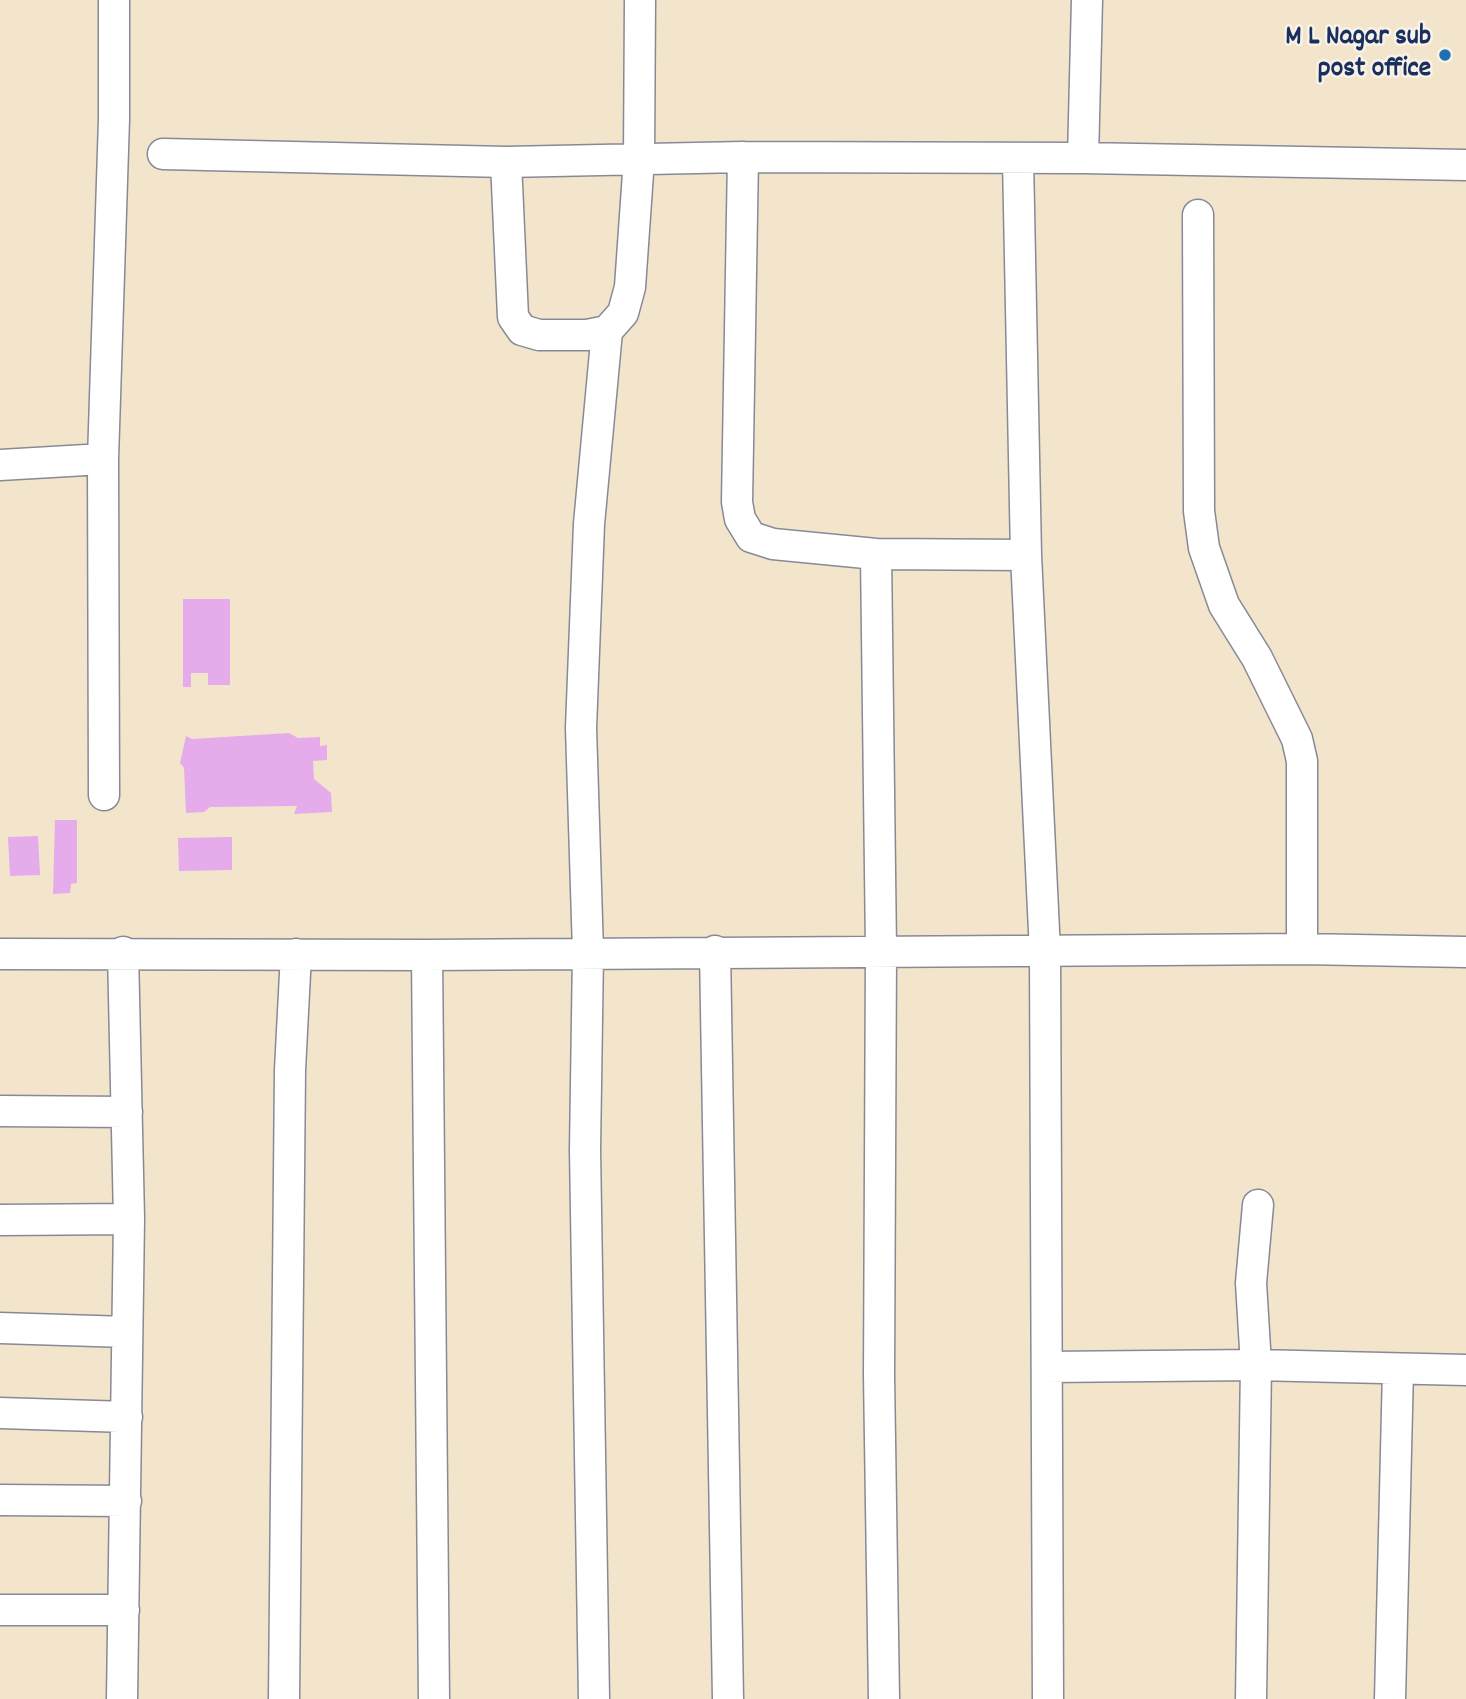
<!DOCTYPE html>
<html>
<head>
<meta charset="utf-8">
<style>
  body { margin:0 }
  canvas { display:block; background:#f3e4cc }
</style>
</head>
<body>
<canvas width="1466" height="1699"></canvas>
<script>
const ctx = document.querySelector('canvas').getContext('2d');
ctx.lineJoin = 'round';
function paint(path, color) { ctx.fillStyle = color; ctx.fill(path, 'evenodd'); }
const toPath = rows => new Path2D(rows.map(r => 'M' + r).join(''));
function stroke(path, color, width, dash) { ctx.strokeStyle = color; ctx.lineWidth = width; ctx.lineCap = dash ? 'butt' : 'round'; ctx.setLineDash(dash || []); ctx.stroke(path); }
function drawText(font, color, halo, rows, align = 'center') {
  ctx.font = font + ' Dekko,sans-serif'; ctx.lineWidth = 5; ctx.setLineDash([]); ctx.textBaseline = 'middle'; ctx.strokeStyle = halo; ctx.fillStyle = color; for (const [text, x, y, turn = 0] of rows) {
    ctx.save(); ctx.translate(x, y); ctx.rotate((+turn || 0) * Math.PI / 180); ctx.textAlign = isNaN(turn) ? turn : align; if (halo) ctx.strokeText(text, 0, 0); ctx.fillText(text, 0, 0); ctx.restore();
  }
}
paint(toPath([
  [183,599,230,599,230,685,208,685,208,673,191,673,191,687,183,687],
  [289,733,298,738,320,737,320,746,327,745,327,760,313,761,314,779,331,793,332,812,294,814,297,806,210,807,204,812,186,813,184,768,180,763,186,736,192,739],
  [55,820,77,820,77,883,71,884,70,893,53,894],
  [38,836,40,875,10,876,8,837],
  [232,837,232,870,179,871,178,838]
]), '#e5abea');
const street = toPath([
  [163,154,506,162,743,157,1083,158,1466,165],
  [743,157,737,502,740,519,751,537,773,544,876,554,1026,555],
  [1083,158,1087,0],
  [1018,159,1026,555,1045,952,1048,1699],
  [506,162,513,317,522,330,539,335,587,335,607,331,623,313,630,287,639,159,640,0],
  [1198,215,1199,511,1204,548,1224,605,1257,658,1297,739,1302,761,1302,949],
  [103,459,104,795],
  [0,465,103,459,114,119,114,0],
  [876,554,881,950,879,1375,884,1699],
  [715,951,728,1699],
  [0,954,427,955,1302,949,1466,952],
  [427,955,434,1699],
  [0,1111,127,1112],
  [0,1220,129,1219],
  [0,1328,127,1332],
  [1047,1367,1256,1365,1466,1370],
  [0,1413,127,1417],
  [0,1500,126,1501],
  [0,1610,124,1610],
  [122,1699,129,1219,123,952],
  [284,1699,290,1070,296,954],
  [594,1699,585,1150,588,952,581,728,589,524,607,331],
  [1251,1699,1256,1365,1251,1283,1258,1205],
  [1390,1699,1398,1369]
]);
stroke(street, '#878a95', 33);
stroke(street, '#fff', 30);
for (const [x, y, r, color] of [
  [1445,55,7,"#1f6fb2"]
]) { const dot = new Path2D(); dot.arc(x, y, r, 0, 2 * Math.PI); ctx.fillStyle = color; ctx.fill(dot); stroke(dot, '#f7f3e8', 2.5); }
drawText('bold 28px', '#1b2f5e', '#f7f3e8', [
  ["M L Nagar sub",1431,39],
  ["post office",1431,71]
], 'right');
</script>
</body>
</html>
